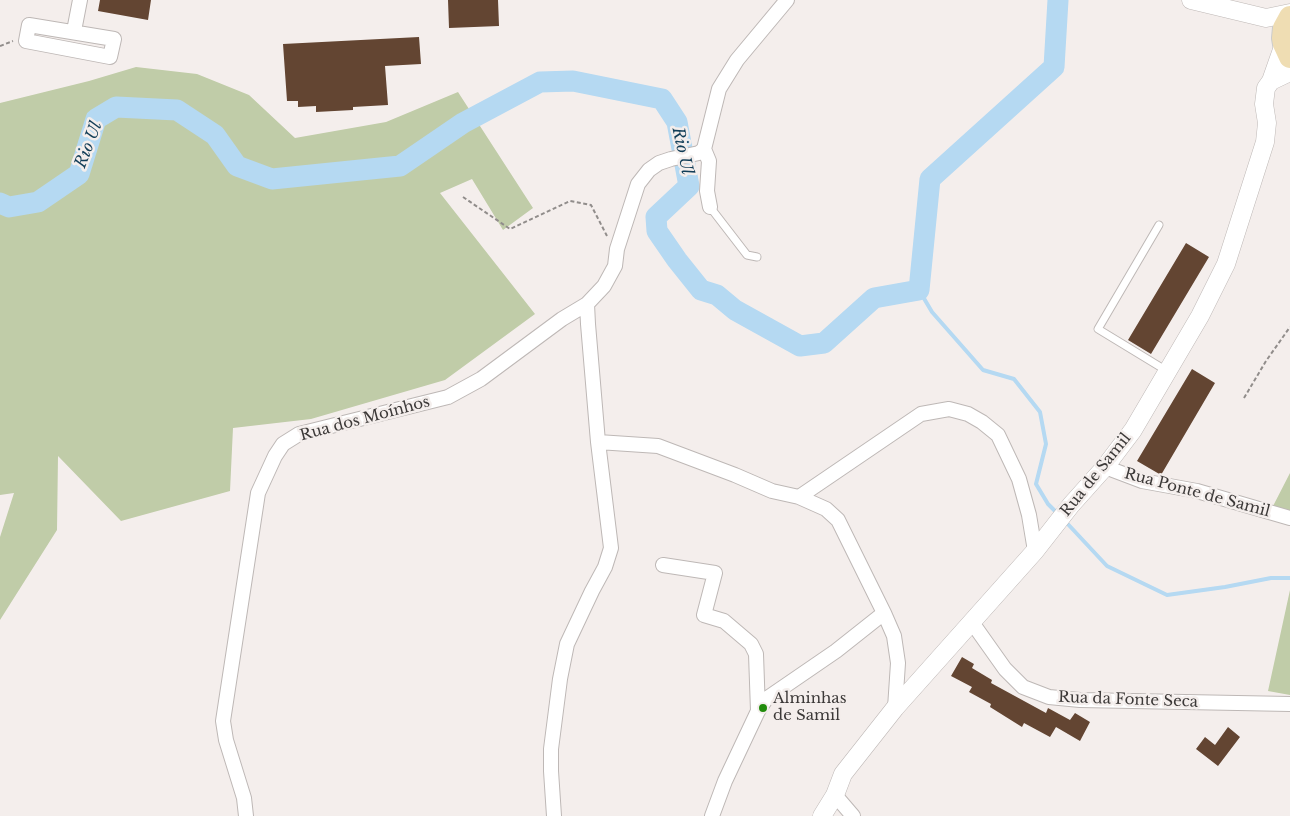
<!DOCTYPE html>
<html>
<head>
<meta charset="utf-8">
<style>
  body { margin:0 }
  canvas { display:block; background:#f4eeec }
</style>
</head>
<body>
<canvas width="1290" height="816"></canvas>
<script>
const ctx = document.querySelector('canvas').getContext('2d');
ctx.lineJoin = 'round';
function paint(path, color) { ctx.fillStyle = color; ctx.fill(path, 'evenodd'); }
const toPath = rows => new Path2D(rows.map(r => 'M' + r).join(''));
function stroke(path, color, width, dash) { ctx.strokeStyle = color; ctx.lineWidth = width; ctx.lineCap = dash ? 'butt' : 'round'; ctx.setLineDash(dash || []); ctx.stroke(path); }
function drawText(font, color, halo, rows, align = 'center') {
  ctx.font = font + ' "Libre Baskerville",serif'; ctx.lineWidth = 5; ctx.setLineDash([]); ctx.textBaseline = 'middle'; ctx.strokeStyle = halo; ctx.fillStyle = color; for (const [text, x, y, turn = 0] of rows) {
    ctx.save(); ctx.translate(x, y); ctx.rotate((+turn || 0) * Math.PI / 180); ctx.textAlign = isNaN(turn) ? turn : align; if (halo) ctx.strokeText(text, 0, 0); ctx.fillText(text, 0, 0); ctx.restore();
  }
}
paint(toPath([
  [136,67,197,74,249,95,295,138,386,122,458,92,533,208,503,230,472,179,440,193,535,314,445,380,311,419,233,428,230,491,121,521,58,456,57,530,0,620,0,537,14,493,0,495,0,103,89,81],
  [1290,473,1290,514,1272,508],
  [1290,590,1290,695,1268,691]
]), '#c0cca8');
stroke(toPath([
  [919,290,932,312,983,370,1014,379,1040,412,1046,444,1036,484,1048,504,1058,514],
  [1065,521,1107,566,1167,595,1225,587,1271,578,1290,578]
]), '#b5d9f2', 4);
stroke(toPath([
  [0,203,9,207,38,202,79,174,96,119,116,107,177,110,215,135,237,166,272,179,400,166,463,123,540,82,573,81,662,99,677,122,689,186,656,217,657,231,677,260,701,290,717,295,735,310,800,346,824,343,874,298,919,290,930,179,1054,67,1058,0]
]), '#b5d9f2', 21);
paint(toPath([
  [100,0,151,0,148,20,98,11],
  [448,0,498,0,499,26,449,28],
  [419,37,421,64,385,66,388,105,353,107,353,110,316,112,316,106,298,107,298,101,287,101,283,44],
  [1186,243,1209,257,1151,354,1128,340],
  [1192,369,1215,383,1161,475,1137,461],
  [962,657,974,664,972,668,992,680,991,683,1046,713,1048,708,1070,720,1075,713,1090,722,1080,741,1056,727,1050,737,1024,723,1022,727,990,707,991,704,969,692,972,687,951,676],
  [1228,727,1240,737,1218,766,1196,749,1205,737,1215,745]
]), '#634532');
const service = toPath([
  [710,207,747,255,757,257],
  [1159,225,1098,329,1167,371]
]);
const minor = toPath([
  [29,25,114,39,110,57,26,41,29,25],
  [74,31,80,0],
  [704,149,709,161,707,191,710,207],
  [587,304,588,324,598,442,658,446,735,475,772,491,799,497],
  [1105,467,1142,481,1197,491,1290,518],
  [663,565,715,573,704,615,724,621,751,644,756,654,758,711],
  [971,621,1005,669,1023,687,1049,697,1080,700,1290,704],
  [895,708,898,663,894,636,884,613,838,520,826,509,799,497,921,414,949,409,968,414,982,422,998,435,1019,479,1029,515,1035,551],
  [835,795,853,816],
  [246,816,244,798,226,740,223,721,258,493,275,456,283,444,299,434,448,397,481,379,562,319,587,304,604,286,615,266,617,249,638,184,649,170,659,163,671,159,699,153,704,149,719,89,737,60,787,0],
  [554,816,551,771,551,749,560,679,567,644,592,591,605,567,611,548,598,442],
  [712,816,725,781,758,711,766,699,836,651,884,613]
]);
const tertiary = toPath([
  [1191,0,1266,18,1290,13],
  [1271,81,1290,72],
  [822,816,835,795,843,774,895,708,1035,551,1071,505,1105,467,1133,430,1200,316,1226,264,1265,142,1267,123,1264,104,1266,88,1271,81,1284,44]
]);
const primary = toPath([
  [1290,17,1284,28,1283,38,1284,44,1290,57]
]);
stroke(service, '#beb8b6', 9);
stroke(minor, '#beb8b6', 16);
stroke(tertiary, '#beb8b6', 19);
stroke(primary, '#cccccb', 24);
stroke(toPath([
  [0,46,13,41],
  [463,197,510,229,570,201,591,205,607,236],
  [1244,398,1266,361,1290,327]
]), '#918d8b', 2, [4, 2.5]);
stroke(service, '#fff', 7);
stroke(minor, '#fff', 14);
stroke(tertiary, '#fff', 18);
stroke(primary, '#efddb3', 22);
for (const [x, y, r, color] of [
  [763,708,5,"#218c0c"]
]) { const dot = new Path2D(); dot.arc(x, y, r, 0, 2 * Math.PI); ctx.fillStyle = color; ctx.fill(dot); stroke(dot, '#f4eeec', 2); }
drawText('15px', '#3c3938', '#f4eeec', [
  ["Rua dos Moínhos",365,419,-15],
  ["Rua de Samil",1096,475,-51],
  ["Rua Ponte de Samil",1197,493,15],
  ["Rua da Fonte Seca",1128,700,2]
]);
drawText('15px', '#3c3938', '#f4eeec', [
  ["Alminhas",773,699],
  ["de Samil",773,716]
], 'left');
drawText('italic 16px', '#123e58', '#f4eeec', [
  ["Rio Ul",89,145,-69],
  ["Rio Ul",682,151,78]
]);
</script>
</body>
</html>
